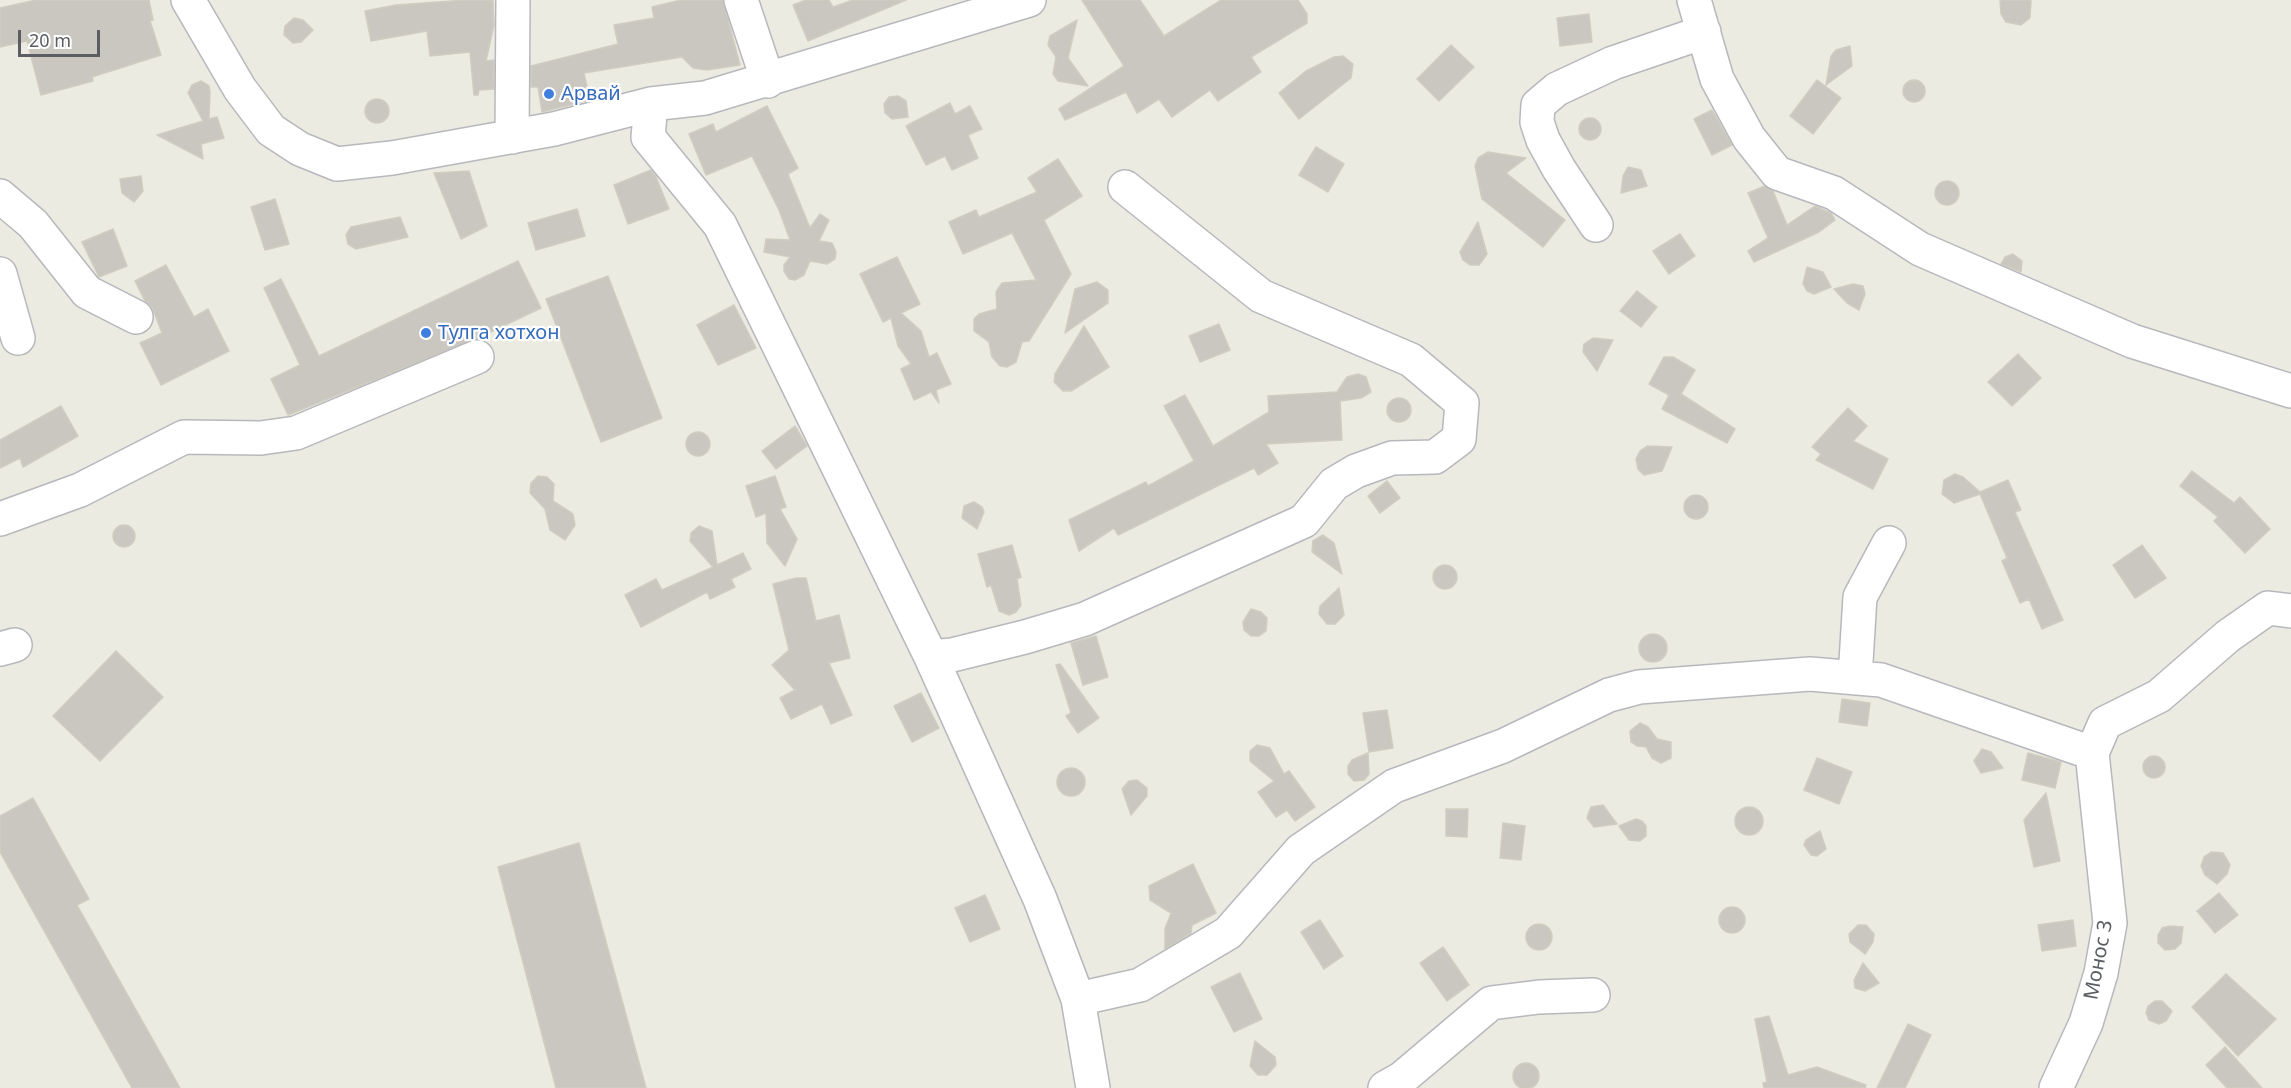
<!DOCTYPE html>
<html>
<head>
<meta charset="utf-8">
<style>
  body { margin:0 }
  #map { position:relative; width:2291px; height:1088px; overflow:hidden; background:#ecebe1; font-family:"Noto Sans",sans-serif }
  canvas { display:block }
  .scale { position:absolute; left:18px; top:30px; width:82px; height:27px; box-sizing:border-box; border:3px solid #5a5d62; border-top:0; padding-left:8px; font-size:18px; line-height:21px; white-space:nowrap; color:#5a5d62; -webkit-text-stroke:4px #fff; paint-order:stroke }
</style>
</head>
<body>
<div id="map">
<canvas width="2291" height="1088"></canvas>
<div class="scale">20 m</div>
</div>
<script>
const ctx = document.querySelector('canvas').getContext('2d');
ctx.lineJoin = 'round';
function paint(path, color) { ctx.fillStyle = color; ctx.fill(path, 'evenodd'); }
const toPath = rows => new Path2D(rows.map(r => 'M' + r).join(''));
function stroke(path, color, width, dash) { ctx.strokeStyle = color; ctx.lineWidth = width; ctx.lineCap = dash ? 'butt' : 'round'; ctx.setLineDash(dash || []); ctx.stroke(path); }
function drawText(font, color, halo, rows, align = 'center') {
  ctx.font = font + ' "Noto Sans",sans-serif'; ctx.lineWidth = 4.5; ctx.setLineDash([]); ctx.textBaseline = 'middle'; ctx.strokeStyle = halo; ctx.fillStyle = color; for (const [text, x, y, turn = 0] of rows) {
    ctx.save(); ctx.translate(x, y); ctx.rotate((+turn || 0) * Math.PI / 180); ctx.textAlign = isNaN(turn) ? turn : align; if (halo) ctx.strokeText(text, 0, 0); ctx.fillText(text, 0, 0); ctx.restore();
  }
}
const building = toPath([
  [36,0,149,0,153,20,150,21,161,55,92,77,93,81,41,95,27,41,0,47,0,8,36,0],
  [466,0,493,0,494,25,486,61,494,60,494,89,479,90,478,95,474,95,470,52,430,56,427,31,371,41,365,11,396,5,466,0],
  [681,0,723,0,740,65,707,70,693,68,682,57,584,73,590,100,542,112,538,87,531,87,531,66,618,44,614,25,654,18,652,7,681,0],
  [806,0,829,0,833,7,853,0,906,0,808,41,793,5,806,0],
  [1082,0,1140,0,1164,36,1221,0,1298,0,1307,14,1307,23,1251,57,1261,72,1218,101,1210,90,1172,117,1159,99,1137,113,1126,92,1065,120,1059,109,1124,66,1082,0],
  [2000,0,2031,0,2030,18,2021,25,2006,22,2001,14,2000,0],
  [1589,14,1592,42,1560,46,1557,18,1589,14],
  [294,18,303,20,313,30,301,42,293,43,284,35,285,26,294,18],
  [1077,20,1068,58,1088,86,1058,81,1053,74,1056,57,1048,45,1050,36,1077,20],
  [1451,45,1474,67,1439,101,1417,79,1451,45],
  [1850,46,1852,66,1826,85,1831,56,1836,50,1850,46],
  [1343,56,1353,64,1351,78,1299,119,1279,93,1306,71,1334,57,1343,56],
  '1903 91a11 11 0 1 1 22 0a11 11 0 1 1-22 0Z',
  [1817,80,1841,98,1813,134,1790,116,1817,80],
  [201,81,209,86,210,92,209,119,217,117,224,138,201,144,203,159,157,135,203,121,188,93,192,85,201,81],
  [898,96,906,101,908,117,892,119,885,113,884,104,889,97,898,96],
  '365 111a12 12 0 1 1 24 0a12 12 0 1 1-24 0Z',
  [950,103,955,114,970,106,982,129,968,135,978,158,952,170,945,156,926,165,906,126,950,103],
  [767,106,798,168,788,174,810,228,820,214,829,220,819,241,832,243,836,252,835,259,827,264,810,261,804,275,795,280,789,279,784,271,784,265,790,257,764,252,766,239,790,240,779,210,752,156,706,175,689,134,713,124,716,132,767,106],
  [1712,110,1732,145,1712,155,1694,119,1712,110],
  '1579 129a11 11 0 1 1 22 0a11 11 0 1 1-22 0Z',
  [1316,147,1344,164,1328,192,1299,175,1316,147],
  [1488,152,1526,158,1506,173,1565,220,1543,247,1482,199,1475,166,1478,158,1488,152],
  [1058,159,1082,196,1044,220,1071,274,1029,341,1022,342,1016,362,1007,367,1000,366,992,357,989,342,974,331,974,319,979,314,997,309,996,292,1002,283,1036,280,1012,233,963,254,949,222,976,210,979,217,1037,192,1028,178,1058,159],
  [1628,167,1641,170,1647,186,1621,193,1623,176,1628,167],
  [651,170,656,177,669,209,628,224,614,185,651,170],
  [469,171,487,226,461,239,434,173,469,171],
  [141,176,143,191,134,202,122,193,120,179,141,176],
  '1935 193a12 12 0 1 1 24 0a12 12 0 1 1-24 0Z',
  [1765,186,1773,191,1787,225,1815,206,1831,213,1835,220,1819,232,1754,262,1748,251,1768,238,1748,193,1765,186],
  [275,199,289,244,265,250,251,207,275,199],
  [577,209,585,236,536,250,528,223,577,209],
  [400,217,408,237,356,249,348,244,346,235,351,227,400,217],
  [1478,222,1487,254,1479,265,1470,265,1463,260,1460,252,1478,222],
  [113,229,127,266,99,277,82,242,113,229],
  [1680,234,1695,256,1669,274,1653,251,1680,234],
  [2013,254,2022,261,2021,272,2001,264,2005,257,2013,254],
  [897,257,920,304,901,313,921,331,929,357,937,353,951,384,936,390,939,403,931,392,914,400,901,369,911,364,898,346,891,318,883,322,860,274,897,257],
  [518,261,541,308,476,339,288,415,271,379,300,365,264,288,281,279,319,356,518,261],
  [166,265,194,317,208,309,229,351,161,385,140,343,162,333,152,307,145,301,135,281,166,265],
  [1807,267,1823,272,1831,287,1814,294,1807,291,1803,284,1807,267],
  [608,276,662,418,601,442,546,299,608,276],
  [1097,282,1108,290,1108,303,1065,333,1075,289,1097,282],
  [1853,284,1863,286,1865,294,1859,310,1847,303,1834,289,1853,284],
  [1637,291,1657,307,1641,327,1620,311,1637,291],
  [734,305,756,348,718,365,697,325,734,305],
  [1219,324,1230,350,1200,362,1189,336,1219,324],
  [1084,326,1109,367,1071,391,1063,391,1054,382,1055,374,1084,326],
  [1593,338,1613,340,1597,371,1583,352,1584,344,1593,338],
  [2018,354,2041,378,2012,406,1988,382,2018,354],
  [1664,357,1673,357,1695,370,1681,394,1735,429,1727,443,1662,409,1669,395,1649,384,1664,357],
  [1358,374,1366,377,1371,392,1361,398,1340,401,1342,440,1266,444,1278,463,1258,475,1254,468,1118,535,1114,528,1079,551,1069,520,1146,482,1148,486,1194,461,1164,406,1185,395,1213,446,1269,412,1268,396,1337,392,1347,377,1358,374],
  '1387 410a12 12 0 1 1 24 0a12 12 0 1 1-24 0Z',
  [61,406,78,436,23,467,20,458,0,468,0,440,61,406],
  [1848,408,1867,426,1853,441,1888,459,1873,489,1816,460,1821,454,1812,447,1848,408],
  [795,426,807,446,776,469,762,451,795,426],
  '686 444a12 12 0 1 1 24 0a12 12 0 1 1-24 0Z',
  [1648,446,1672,447,1662,471,1644,475,1638,469,1636,459,1640,451,1648,446],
  [2192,471,2234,503,2240,497,2270,529,2245,553,2214,521,2218,517,2180,486,2192,471],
  [1955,474,1963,477,1980,492,2008,480,2021,510,2015,512,2063,620,2042,629,2029,599,2020,603,2002,561,2007,558,1980,494,1954,503,1942,494,1944,480,1955,474],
  [538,476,547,477,554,484,553,501,573,514,575,525,565,540,550,530,545,509,530,493,531,483,538,476],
  [775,476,786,507,780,509,797,539,785,566,767,543,766,513,756,517,746,486,775,476],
  [1387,481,1400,498,1380,513,1368,496,1387,481],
  '1684 507a12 12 0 1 1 24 0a12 12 0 1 1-24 0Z',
  [974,502,982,507,984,512,977,529,962,518,964,506,974,502],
  '113 536a11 11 0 1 1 22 0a11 11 0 1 1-22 0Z',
  [699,526,712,531,717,565,743,553,751,569,731,579,735,587,710,599,707,592,641,627,625,595,656,579,662,590,713,567,690,541,691,533,699,526],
  [1323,535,1334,543,1342,574,1312,552,1313,541,1323,535],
  [1012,545,1021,577,1017,579,1021,605,1016,612,1009,615,999,611,991,585,987,587,978,554,1012,545],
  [2142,545,2166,578,2135,598,2113,565,2142,545],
  '1433 577a12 12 0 1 1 24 0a12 12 0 1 1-24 0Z',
  [796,578,806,578,816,621,839,615,850,658,829,663,852,715,831,724,822,704,791,719,780,698,795,690,772,665,789,650,773,584,796,578],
  [1339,588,1344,615,1335,624,1327,624,1319,614,1320,606,1339,588],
  [1251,609,1261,612,1267,618,1266,631,1259,636,1251,636,1244,630,1243,622,1251,609],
  '1639 648a14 14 0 1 1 28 0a14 14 0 1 1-28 0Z',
  [1096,636,1108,677,1083,685,1071,643,1096,636],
  [116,651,163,697,100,761,53,716,116,651],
  [1060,664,1099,718,1078,733,1066,716,1071,713,1056,665,1060,664],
  [921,693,939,728,912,742,894,706,921,693],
  [1842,699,1870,703,1867,726,1839,722,1842,699],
  [1387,710,1393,748,1369,752,1363,713,1387,710],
  [1640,723,1648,727,1657,739,1671,742,1671,758,1661,763,1652,758,1646,747,1637,746,1631,742,1630,731,1640,723],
  [1257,745,1270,748,1284,774,1289,771,1315,807,1295,821,1287,810,1276,817,1258,792,1274,781,1250,761,1250,751,1257,745],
  [1982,749,1991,752,2003,768,1981,773,1974,761,1982,749],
  [1368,753,1369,774,1364,780,1354,781,1348,774,1348,766,1352,760,1368,753],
  [2028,753,2061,762,2055,788,2022,780,2028,753],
  '2143 767a11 11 0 1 1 22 0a11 11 0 1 1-22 0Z',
  [1817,758,1852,772,1839,804,1804,790,1817,758],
  '1057 782a14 14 0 1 1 28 0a14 14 0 1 1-28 0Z',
  [1137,780,1147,788,1147,796,1131,815,1122,789,1129,781,1137,780],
  [2046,793,2060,861,2034,867,2024,820,2046,793],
  [33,798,89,899,77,905,180,1088,132,1088,0,852,0,816,33,798],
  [1603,805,1617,824,1594,827,1587,818,1589,812,1591,807,1603,805],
  '1735 821a14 14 0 1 1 28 0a14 14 0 1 1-28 0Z',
  [1446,809,1468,809,1467,837,1446,836,1446,809],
  [1636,819,1642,821,1646,826,1646,836,1640,841,1629,840,1619,826,1636,819],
  [1503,823,1525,826,1521,860,1500,858,1503,823],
  [1820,831,1826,849,1817,856,1811,855,1804,845,1806,840,1820,831],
  [579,843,646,1088,556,1088,498,867,579,843],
  [2211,852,2223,853,2230,865,2227,874,2217,884,2205,875,2201,866,2204,857,2211,852],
  [1193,864,1216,913,1192,925,1191,933,1165,949,1165,929,1171,913,1150,900,1149,886,1193,864],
  [2219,893,2238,915,2215,933,2197,911,2219,893],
  [985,895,1000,929,970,942,955,908,985,895],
  '1719 920a13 13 0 1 1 26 0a13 13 0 1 1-26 0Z',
  [1320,920,1343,956,1324,969,1301,932,1320,920],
  [2073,920,2076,946,2042,951,2038,925,2073,920],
  '1526 937a13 13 0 1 1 26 0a13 13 0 1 1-26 0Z',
  [1858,925,1866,925,1874,934,1873,942,1865,954,1850,942,1849,934,1858,925],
  [2170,926,2183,927,2181,943,2175,949,2165,950,2158,943,2158,935,2162,928,2170,926],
  [1443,947,1469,985,1447,1001,1420,963,1443,947],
  [1863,963,1879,983,1865,991,1855,988,1854,980,1863,963],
  [1240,973,1262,1019,1234,1032,1211,987,1240,973],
  [2226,974,2276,1019,2238,1056,2192,1007,2226,974],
  [2155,1001,2162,1001,2172,1011,2166,1021,2159,1024,2149,1020,2146,1013,2148,1006,2155,1001],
  [1769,1016,1788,1075,1817,1067,1866,1085,1865,1088,1764,1088,1763,1083,1767,1082,1755,1019,1769,1016],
  [1908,1024,1931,1035,1905,1088,1877,1088,1908,1024],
  [1255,1041,1275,1057,1276,1065,1267,1075,1258,1075,1250,1066,1255,1041],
  [2225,1047,2262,1088,2227,1088,2206,1065,2225,1047],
  '1513 1076a13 13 0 1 1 26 0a13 13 0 1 1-26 0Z'
]);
paint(building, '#cac7c1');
stroke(building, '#d0cdc0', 1.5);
const minor = toPath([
  [188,0,240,89,271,130,300,149,337,164,392,158,554,129,651,104,705,98,1029,0],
  [741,0,768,81],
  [1694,0,1717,79,1749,138,1777,173,1834,193,1920,249,2132,341,2291,391],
  [651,104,648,137,720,225,931,657,1040,899,1078,999,1093,1088],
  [512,137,513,0],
  [0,196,33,224,87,292,136,317],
  [1596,225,1559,169,1543,140,1537,122,1538,105,1557,89,1613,63,1704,32],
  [0,274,18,338],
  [0,519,80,490,184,437,261,438,296,433,477,357],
  [0,649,15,645],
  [931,657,952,655,1025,637,1085,619,1304,521,1334,484,1356,471,1392,458,1435,457,1459,439,1462,403,1411,360,1261,296,1125,187],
  [1855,678,1860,597,1889,543],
  [1078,999,1140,985,1228,933,1301,850,1394,786,1503,746,1609,695,1639,687,1810,674,1881,680,2092,753],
  [1385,1088,1401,1079,1491,1003,1539,997,1593,995],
  [2056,1088,2086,1023,2101,973,2110,923,2092,753,2105,723,2159,696,2228,636,2268,608,2291,611]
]);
stroke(minor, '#b7b8bd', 36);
stroke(minor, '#fff', 33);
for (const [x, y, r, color] of [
  [549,94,6,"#3f7fe0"],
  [426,333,6,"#3f7fe0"]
]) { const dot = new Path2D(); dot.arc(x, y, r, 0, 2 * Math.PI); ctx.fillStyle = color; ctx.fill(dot); stroke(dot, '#fff', 2); }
drawText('20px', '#366cbe', '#fff', [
  ["Арвай",561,94],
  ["Тулга хотхон",438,333]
], 'left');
drawText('20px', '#5a5d62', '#fff', [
  ["Монос 3",2099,960,-79]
]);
</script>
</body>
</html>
